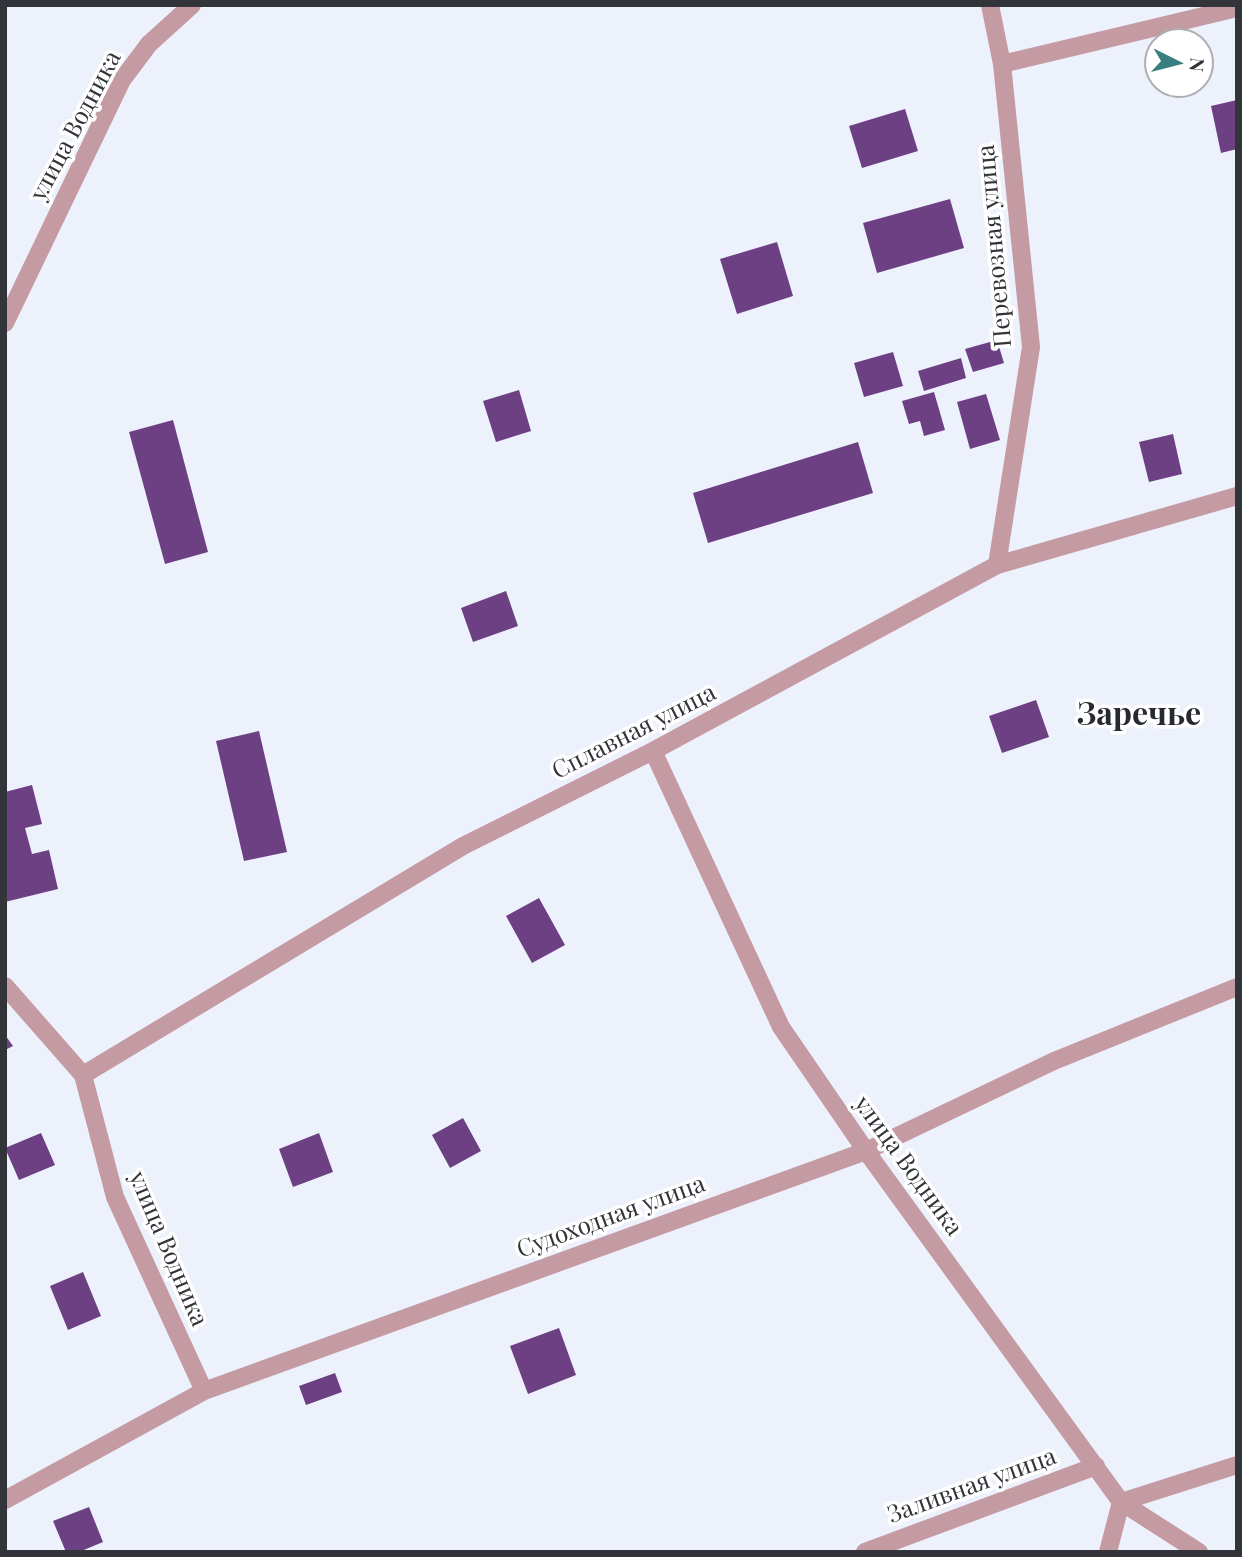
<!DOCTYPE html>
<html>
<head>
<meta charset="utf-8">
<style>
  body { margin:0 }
  #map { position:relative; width:1242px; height:1557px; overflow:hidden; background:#edf1fc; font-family:"Playfair Display",serif }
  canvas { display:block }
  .frame { position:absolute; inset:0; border:7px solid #333439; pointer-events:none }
  .north { position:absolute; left:1144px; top:28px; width:70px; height:70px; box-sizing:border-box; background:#fff; border:2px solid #adaeb0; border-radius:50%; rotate:96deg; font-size:19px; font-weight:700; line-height:28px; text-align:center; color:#333439 }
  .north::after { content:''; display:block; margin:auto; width:24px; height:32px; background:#37807f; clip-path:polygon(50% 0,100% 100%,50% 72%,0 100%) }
</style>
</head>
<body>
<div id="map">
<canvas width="1242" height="1557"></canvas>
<div class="frame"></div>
<div class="north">N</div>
</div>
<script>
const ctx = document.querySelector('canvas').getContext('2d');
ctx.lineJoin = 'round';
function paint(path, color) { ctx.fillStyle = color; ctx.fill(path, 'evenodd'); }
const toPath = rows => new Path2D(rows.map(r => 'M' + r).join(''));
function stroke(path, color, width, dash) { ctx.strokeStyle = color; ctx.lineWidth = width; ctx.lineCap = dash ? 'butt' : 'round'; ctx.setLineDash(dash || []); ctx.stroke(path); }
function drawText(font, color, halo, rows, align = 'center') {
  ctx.font = font + ' "Playfair Display",serif'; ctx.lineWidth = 7; ctx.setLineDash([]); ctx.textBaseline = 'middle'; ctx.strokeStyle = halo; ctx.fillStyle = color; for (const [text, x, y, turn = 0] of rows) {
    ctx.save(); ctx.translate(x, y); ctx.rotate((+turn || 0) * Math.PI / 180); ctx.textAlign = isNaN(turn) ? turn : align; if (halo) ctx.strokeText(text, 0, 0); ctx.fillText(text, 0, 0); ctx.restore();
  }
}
paint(toPath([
  [1237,100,1237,149,1221,153,1211,106],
  [905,109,918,151,862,168,849,126],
  [950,199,964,248,877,273,863,223],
  [777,242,793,296,737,314,720,259],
  [997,340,1004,363,973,372,965,349],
  [893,352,903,386,864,397,854,363],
  [961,358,966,378,924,391,918,371],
  [519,390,531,431,496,442,483,401],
  [934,392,945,430,924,436,920,421,909,424,902,401],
  [986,394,1000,440,970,449,957,402],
  [173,420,208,552,165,564,129,432],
  [1173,434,1182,474,1149,482,1139,442],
  [858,442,873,493,708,543,693,493],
  [506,591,518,626,473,642,461,608],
  [1036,700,1049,737,1002,753,989,716],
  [259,731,287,852,244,861,216,741],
  [32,785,42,824,25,828,32,854,49,850,58,889,5,902,5,792],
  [539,898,565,945,532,963,506,916],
  [5,1035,13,1046,5,1050],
  [463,1118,481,1151,450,1168,432,1135],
  [41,1133,55,1165,19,1180,5,1148],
  [319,1133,333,1172,293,1187,279,1149],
  [83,1272,101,1316,68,1330,50,1286],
  [559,1328,576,1375,528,1394,510,1346],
  [335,1373,342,1392,306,1405,299,1386],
  [89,1507,103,1542,79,1552,66,1552,53,1521]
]), '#6c4082');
stroke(toPath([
  [990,5,1002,64,1031,347,997,565],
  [1002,64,1237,8],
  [5,323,122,80,149,44,192,5],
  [653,751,781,1027,866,1151,1121,1502,1199,1552],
  [5,986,83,1075,115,1197,204,1391],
  [83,1075,463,846,653,751,997,565,1237,496],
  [5,1500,204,1391,866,1151,1054,1061,1237,987],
  [865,1552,1096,1466],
  [1108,1552,1121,1502,1237,1465]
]), '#c49aa3', 18);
drawText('24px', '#333439', '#fff', [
  ["улица Водника",76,126,-62],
  ["Перевозная улица",995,246,-95],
  ["Сплавная улица",634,732,-27],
  ["улица Водника",908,1166,54],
  ["Судоходная улица",611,1217,-20],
  ["улица Водника",168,1249,67],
  ["Заливная улица",972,1486,-20]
]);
drawText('bold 32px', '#282a32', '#fff', [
  ["Заречье",1139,715]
]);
</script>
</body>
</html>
